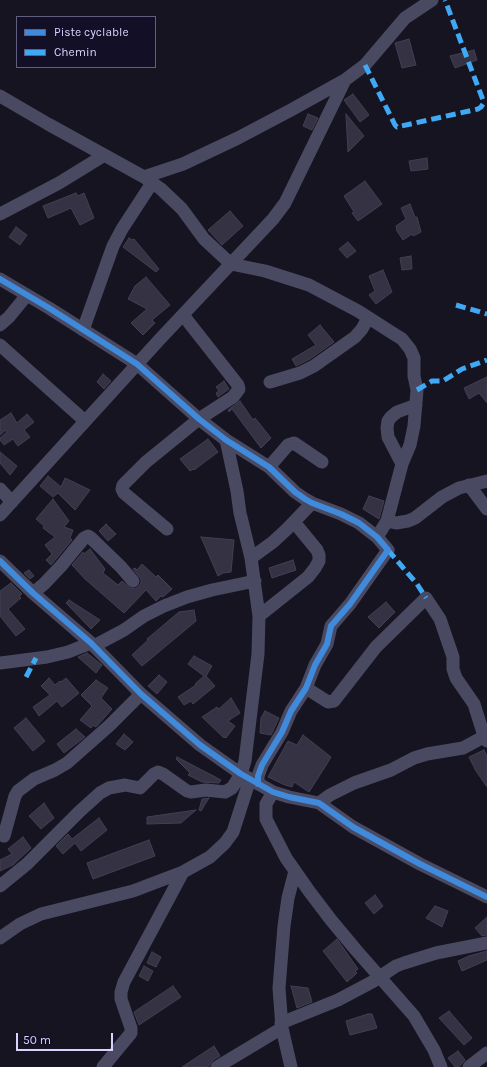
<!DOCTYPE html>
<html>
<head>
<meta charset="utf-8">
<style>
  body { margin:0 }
  #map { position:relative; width:487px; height:1067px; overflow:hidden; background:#161421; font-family:Karla,sans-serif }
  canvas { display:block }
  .legend { position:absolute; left:16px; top:16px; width:140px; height:52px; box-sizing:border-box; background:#130f26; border:1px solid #625e7d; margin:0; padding:5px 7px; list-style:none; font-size:12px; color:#d9d4ff }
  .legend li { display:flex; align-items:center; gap:8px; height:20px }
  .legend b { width:20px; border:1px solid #625e7d }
  .scale { position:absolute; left:16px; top:1033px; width:97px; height:18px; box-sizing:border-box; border:2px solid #d9d4ff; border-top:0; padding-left:5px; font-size:12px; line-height:14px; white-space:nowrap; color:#d9d4ff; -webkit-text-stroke:3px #130f26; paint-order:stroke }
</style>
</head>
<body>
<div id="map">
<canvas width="487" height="1067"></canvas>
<ul class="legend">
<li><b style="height:5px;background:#408adc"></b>Piste cyclable</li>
<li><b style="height:5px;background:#3fa9f5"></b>Chemin</li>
</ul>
<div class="scale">50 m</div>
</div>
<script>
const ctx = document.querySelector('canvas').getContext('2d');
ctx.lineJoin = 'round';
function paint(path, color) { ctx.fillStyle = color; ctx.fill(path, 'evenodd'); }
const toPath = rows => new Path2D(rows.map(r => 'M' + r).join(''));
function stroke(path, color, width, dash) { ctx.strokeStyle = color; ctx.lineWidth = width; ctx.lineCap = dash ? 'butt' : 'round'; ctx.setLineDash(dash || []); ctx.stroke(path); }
const building = toPath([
  [409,39,416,65,402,68,395,43,409,39],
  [474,50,477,60,455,68,450,56,474,50],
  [353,94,369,115,360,122,344,100,353,94],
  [308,114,318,118,312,130,303,126,308,114],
  [346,114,364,136,348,152,346,114],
  [427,158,428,169,411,171,409,161,427,158],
  [365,181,382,204,358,221,352,213,354,212,344,196,365,181],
  [76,193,78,196,84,193,94,218,80,225,71,208,48,218,43,206,76,193],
  [410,204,415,217,417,217,421,232,413,236,412,234,403,240,397,231,396,226,406,219,401,208,410,204],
  [230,211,243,226,222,245,208,230,230,211],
  [16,227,27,235,20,245,9,237,16,227],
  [129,238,132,240,134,239,159,269,156,272,123,247,129,238],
  [348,242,356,251,347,258,339,249,348,242],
  [411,256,412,269,402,270,400,258,411,256],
  [383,270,392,292,376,304,369,295,375,291,369,276,383,270],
  [146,277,170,305,152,320,155,323,143,335,131,323,147,309,128,299,135,286,146,277],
  [320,325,334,342,310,359,296,366,292,359,316,345,308,335,320,325],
  [103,374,111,381,104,389,97,382,103,374],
  [487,377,487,403,479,393,469,399,464,388,487,377],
  [224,381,229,389,218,397,216,393,219,391,216,387,224,381],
  [240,401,253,420,255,418,271,438,261,448,232,409,229,412,228,410,240,401],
  [11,413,17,423,27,414,34,422,24,430,30,437,18,446,13,439,4,445,0,440,0,438,7,432,6,430,0,435,0,420,11,413],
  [208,439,218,452,194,470,193,469,190,471,180,459,208,439],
  [0,452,17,466,10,475,0,463,0,452],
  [48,476,61,487,65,478,90,490,75,510,58,493,53,497,40,486,48,476],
  [369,496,384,501,379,519,363,509,369,496],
  [53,499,69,521,64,527,73,530,70,538,72,540,51,565,46,560,52,554,45,545,55,537,43,528,44,526,36,519,53,499],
  [106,524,116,534,108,541,99,531,106,524],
  [201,537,234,540,231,572,223,573,218,576,201,537],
  [90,549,105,569,103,573,118,585,122,581,130,588,135,589,138,587,141,583,141,579,133,569,135,568,137,570,142,564,156,577,158,575,172,589,163,597,161,596,156,601,146,590,124,613,85,579,72,565,83,552,84,554,90,549],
  [293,560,296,570,272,578,269,568,293,560],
  [29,570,34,576,30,579,24,573,29,570],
  [11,583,22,594,19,596,21,598,8,609,25,629,16,636,0,616,0,591,11,583],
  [69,600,100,620,91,629,66,603,69,600],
  [386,602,395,612,379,628,368,617,386,602],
  [194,610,196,621,142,666,132,655,148,640,147,639,179,612,194,610],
  [87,653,102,665,96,673,78,657,87,653],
  [194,656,212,666,206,676,215,686,193,704,191,701,184,705,178,697,196,685,195,684,204,676,188,664,194,656],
  [159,675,167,682,157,694,148,686,159,675],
  [49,678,55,685,60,681,61,682,66,678,79,693,62,707,57,701,39,716,33,707,50,695,41,686,49,678],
  [96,680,108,688,101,698,112,709,97,726,95,727,93,725,91,728,80,720,92,706,81,695,96,680],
  [231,698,240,713,228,721,235,726,226,738,225,737,224,738,202,717,217,707,219,709,231,698],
  [265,711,279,718,271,735,260,733,261,718,265,711],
  [26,718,45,741,33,751,14,728,26,718],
  [76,729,85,737,64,753,57,744,76,729],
  [124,734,133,742,125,750,116,744,124,734],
  [303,735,331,757,325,767,309,792,294,782,292,787,285,785,268,777,288,741,297,745,303,735],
  [484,750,487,756,487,787,476,771,469,757,484,750],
  [177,757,221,780,219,783,202,782,188,775,190,773,176,759,177,757],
  [209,798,201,811,199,810,202,799,209,798],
  [44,803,54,818,41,829,29,816,44,803],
  [196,810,181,823,147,824,147,817,196,810],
  [99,818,107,830,81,851,75,843,63,854,56,846,68,834,72,839,99,818],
  [23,837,31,848,13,865,0,871,0,860,12,854,8,849,23,837],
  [149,840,155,856,93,879,87,863,149,840],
  [375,895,383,906,374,914,365,903,375,895],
  [435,906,448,911,442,927,426,918,435,906],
  [487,917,487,935,482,936,475,928,487,917],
  [337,939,358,969,355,971,357,973,347,982,323,951,337,939],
  [487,951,487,960,462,971,458,961,469,956,487,951],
  [152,952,161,957,156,967,147,963,152,952],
  [144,966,153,971,148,981,139,976,144,966],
  [173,986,181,997,139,1025,134,1012,173,986],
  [291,986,308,988,312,1002,297,1008,291,986],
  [449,1011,472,1038,464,1045,439,1018,449,1011],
  [368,1014,372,1014,377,1028,350,1035,346,1021,368,1014],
  [214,1046,220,1056,213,1060,209,1066,207,1067,182,1067,214,1046],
  [458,1051,465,1060,459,1067,455,1067,448,1058,458,1051]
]);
paint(building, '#343243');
stroke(building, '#433f54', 1);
stroke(toPath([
  [0,96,48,124,144,177,183,164,238,138,291,110,345,80,365,65,405,18,432,0],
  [144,177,161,189,182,209,204,239,231,264,265,271,309,285,358,311,394,334,402,339,410,349,414,358,414,376,417,390,414,426,410,445,402,464,387,521,377,537],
  [0,214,59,183,103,156],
  [0,279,49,308,137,364,199,419,226,440,269,467,295,492,305,499,312,503,341,514,359,523,377,537,388,550,350,604,331,626,327,644,315,665,306,688,291,711,282,732,262,765,258,776,258,784],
  [0,325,9,317,27,295],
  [83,330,113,246,122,229,152,183],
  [0,345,85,421],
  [270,382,300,373,314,366,355,337,362,329,368,318],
  [402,464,388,437,387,428,388,421,391,417,397,412,416,405],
  [269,467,288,445,294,443,322,462],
  [469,485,487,509],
  [0,489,12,502],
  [0,515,160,339,273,219,285,203,345,80],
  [387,521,396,523,408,521,415,518,442,497,459,488,487,481],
  [167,529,124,493,122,489,123,485,146,462,178,436,199,419,233,397,239,389,238,385,183,315],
  [251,558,273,542,287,529,312,503],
  [0,561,33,593,91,643,141,694,200,745,241,774,273,792,289,797,319,803,353,827,420,864,487,897],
  [33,593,44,584,61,566,84,538,88,536,91,538,121,567,133,581],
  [259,616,308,577,315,568,319,561,319,555,317,550,294,522],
  [94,646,124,630,144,616,164,606,187,597,212,590,255,581],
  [0,663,47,657,68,652,91,643],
  [306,688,328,702,334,701,376,647,426,598,440,619,453,657,453,669,456,678,474,704,484,736,487,741],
  [273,792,266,804,266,819,286,858,309,891,331,920,356,950,414,1016,434,1050,441,1067],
  [319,803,330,795,354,783,391,770,414,758,427,754,463,748,487,735],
  [4,836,15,796,18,791,34,779,55,770,67,763,110,725,141,694],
  [0,886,27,864,80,811,100,793,109,788,125,785,140,788,154,774,158,772,163,774,187,791,191,792,206,790,225,792,232,788,241,774,245,761,258,654,259,616,251,558,240,513,237,491,226,440],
  [0,938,20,924,41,914,133,891,183,872,210,857,225,843,233,832,250,779],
  [281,1023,338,1000,372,982,396,966,404,963,436,953,487,943],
  [103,1067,131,1033,131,1028,121,999,121,992,124,982,183,872],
  [217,1067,282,1028],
  [291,1067,282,1028,279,988,284,926,288,898,295,871],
  [469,1067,487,1053]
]), '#4a4962', 13);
stroke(toPath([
  [365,65,395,125,397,127,478,109,481,107,483,104,483,100,445,0],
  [456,305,487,314],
  [417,390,432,381,443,381,462,369,487,360],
  [388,550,417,584,426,598],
  [26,677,36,658]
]), '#3fa9f5', 5, [10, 5]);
stroke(toPath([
  [0,279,49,308,137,364,199,419,226,440,269,467,295,492,305,499,312,503,341,514,359,523,377,537,388,550,350,604,331,626,327,644,315,665,306,688,291,711,282,732,262,765,258,776,258,784],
  [0,561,33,593,91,643,141,694,200,745,241,774,273,792,289,797,319,803,353,827,420,864,487,897]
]), '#408adc', 6);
</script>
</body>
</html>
